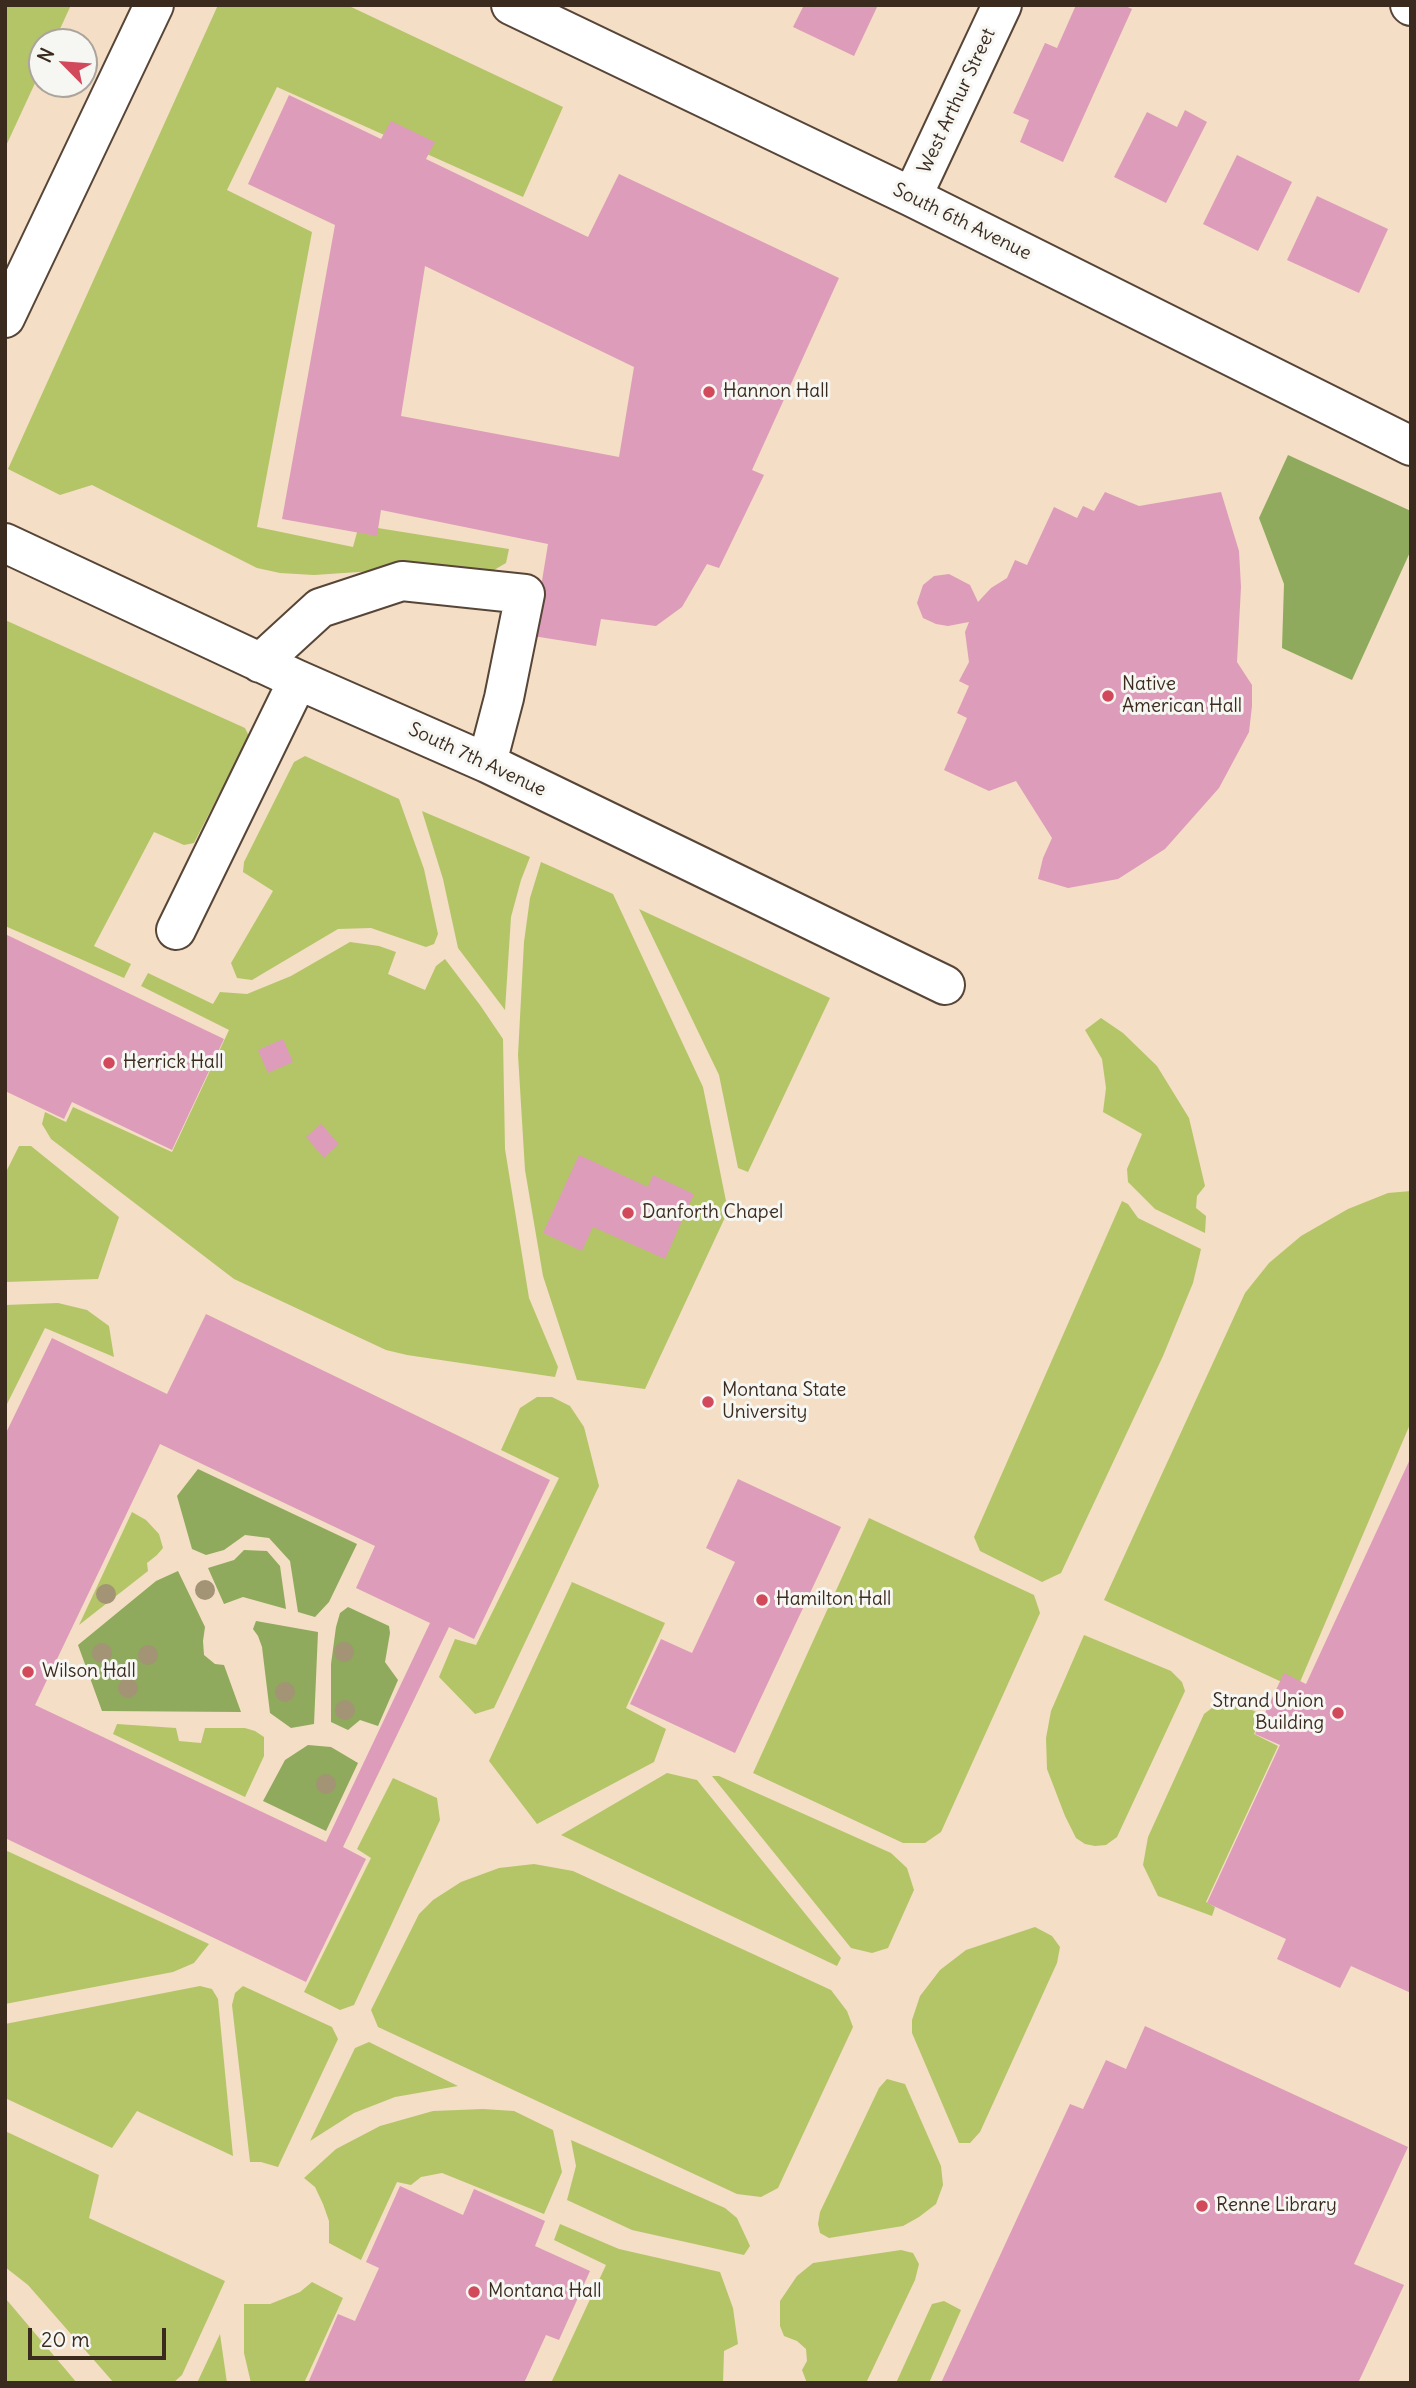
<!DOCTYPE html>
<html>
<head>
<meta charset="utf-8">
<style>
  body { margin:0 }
  #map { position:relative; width:1416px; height:2388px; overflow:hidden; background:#f4dec5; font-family:Delius,sans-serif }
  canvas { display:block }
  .frame { position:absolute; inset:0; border:7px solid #3b2a1e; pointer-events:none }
  .north { position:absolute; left:28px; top:28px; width:70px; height:70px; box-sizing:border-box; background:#f6f6f2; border:2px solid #aba49d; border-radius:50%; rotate:295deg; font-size:19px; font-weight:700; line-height:28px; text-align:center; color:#3b2a1e }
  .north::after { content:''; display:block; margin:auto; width:24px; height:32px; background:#d1495b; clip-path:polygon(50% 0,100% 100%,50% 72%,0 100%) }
  .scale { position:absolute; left:28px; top:2328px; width:138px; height:32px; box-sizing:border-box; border:4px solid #3b2a1e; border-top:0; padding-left:9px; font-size:21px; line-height:24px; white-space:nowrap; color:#3b2a1e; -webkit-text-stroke:5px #f6f6f2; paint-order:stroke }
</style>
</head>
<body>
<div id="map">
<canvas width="1416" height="2388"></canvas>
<div class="frame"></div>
<div class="north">N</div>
<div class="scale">20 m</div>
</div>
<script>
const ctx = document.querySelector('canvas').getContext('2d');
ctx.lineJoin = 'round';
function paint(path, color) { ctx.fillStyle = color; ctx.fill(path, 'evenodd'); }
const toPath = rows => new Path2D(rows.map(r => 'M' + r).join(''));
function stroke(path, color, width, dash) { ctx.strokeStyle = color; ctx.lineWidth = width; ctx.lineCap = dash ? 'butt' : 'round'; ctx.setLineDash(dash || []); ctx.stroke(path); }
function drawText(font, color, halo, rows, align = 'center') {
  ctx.font = font + ' Delius,sans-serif'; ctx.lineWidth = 6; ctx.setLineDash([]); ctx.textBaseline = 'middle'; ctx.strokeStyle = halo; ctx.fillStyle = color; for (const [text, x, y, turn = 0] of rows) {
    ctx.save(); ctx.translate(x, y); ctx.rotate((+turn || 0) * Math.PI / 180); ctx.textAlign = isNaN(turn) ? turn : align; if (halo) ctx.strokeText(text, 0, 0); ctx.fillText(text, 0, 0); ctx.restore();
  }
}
paint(toPath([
  [5,5,71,5,54,42,42,42,42,68,5,148],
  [218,5,347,5,563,107,523,197,277,87,227,190,312,232,257,527,353,547,359,525,509,549,506,563,494,570,474,573,389,570,314,575,280,573,257,568,92,485,60,495,8,469],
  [5,620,245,728,249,736,194,843,184,845,154,832,94,946,131,964,124,978,5,926],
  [305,756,399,799,424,869,438,934,434,944,426,947,371,928,338,929,252,980,237,978,231,963,273,891,243,872,244,862,294,762],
  [422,811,530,857,521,880,511,917,505,1010,458,948,443,879],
  [541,862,613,894,703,1087,728,1211,645,1389,577,1380,543,1276,525,1170,518,1055,524,942,530,898],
  [639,909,830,998,748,1172,738,1168,719,1075],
  [350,942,379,946,396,952,388,974,425,990,436,966,445,959,480,1005,503,1039,505,1149,529,1298,558,1367,555,1377,407,1355,386,1350,234,1279,51,1139,42,1124,45,1112,66,1122,73,1107,172,1152,229,1030,141,986,148,973,213,1004,220,992,247,994,291,976],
  [1101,1018,1123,1033,1157,1066,1189,1118,1205,1186,1197,1196,1196,1208,1206,1216,1205,1233,1155,1209,1128,1182,1127,1169,1142,1134,1103,1112,1106,1088,1102,1059,1085,1030],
  [19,1146,31,1146,119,1217,98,1279,5,1282,5,1174],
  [1411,1191,1411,1422,1297,1689,1104,1600,1245,1293,1269,1263,1301,1236,1348,1209,1388,1193],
  [1122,1201,1128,1204,1138,1218,1201,1249,1193,1283,1163,1356,1061,1573,1042,1582,980,1551,974,1537],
  [58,1303,87,1310,109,1326,114,1357,45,1328,5,1408,5,1305],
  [537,1397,552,1397,570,1406,584,1427,599,1486,494,1708,475,1714,439,1677,455,1639,476,1645,559,1478,501,1450,520,1408],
  [132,1512,146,1520,159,1534,163,1548,157,1555,147,1563,148,1571,79,1625],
  [869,1518,1034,1595,1040,1613,941,1832,925,1843,903,1843,753,1773],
  [572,1582,665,1623,626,1708,666,1729,654,1762,537,1824,489,1761],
  [1084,1635,1171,1671,1182,1682,1185,1691,1117,1837,1106,1845,1095,1846,1085,1844,1076,1838,1065,1816,1047,1769,1046,1738,1051,1711],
  [1225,1698,1263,1715,1254,1734,1278,1746,1206,1902,1215,1907,1212,1916,1158,1896,1143,1865,1148,1837,1204,1714],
  [117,1724,176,1728,179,1741,201,1743,205,1728,245,1728,255,1731,264,1737,264,1756,245,1797,113,1734],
  [667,1773,697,1780,841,1958,837,1966,561,1835],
  [712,1776,719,1776,891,1853,907,1868,914,1890,888,1948,872,1953,851,1948],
  [393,1778,437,1798,440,1820,354,2005,340,2010,304,1992,371,1858,357,1849],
  [5,1850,209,1944,194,1963,173,1972,5,2004],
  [534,1864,573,1871,831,1990,847,2011,853,2027,778,2188,761,2197,737,2194,378,2027,371,2010,419,1914,433,1900,461,1882,499,1868],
  [1035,1927,1052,1936,1060,1947,1057,1963,980,2132,970,2143,959,2143,912,2033,912,2020,920,1996,940,1970,966,1950],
  [200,1986,212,1989,218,1999,233,2156,137,2111,112,2148,5,2098,5,2024],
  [243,1986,332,2027,338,2039,278,2167,261,2162,250,2162,232,2005,235,1993],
  [369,2042,458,2086,395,2097,354,2113,310,2141,355,2048],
  [887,2079,905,2084,941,2166,943,2185,936,2204,919,2217,903,2226,829,2238,820,2233,818,2224,820,2212,879,2088],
  [483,2109,514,2111,553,2130,562,2172,544,2214,442,2173,421,2177,411,2185,397,2182,361,2260,329,2243,329,2221,323,2204,315,2187,304,2178,336,2149,380,2126,433,2111],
  [5,2131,99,2175,89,2218,225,2281,182,2375,173,2383,114,2383,28,2285,5,2267],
  [571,2140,725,2208,737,2218,750,2246,744,2255,632,2230,567,2200,576,2166],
  [560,2224,619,2249,720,2272,733,2308,738,2344,724,2351,723,2383,551,2383,606,2265,554,2240],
  [901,2250,913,2253,919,2264,915,2280,866,2383,807,2383,802,2370,807,2361,806,2349,797,2341,784,2336,780,2326,780,2301,797,2276,813,2263],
  [312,2282,343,2298,304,2383,251,2383,244,2353,244,2304,270,2304,300,2292],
  [5,2299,6,2299,77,2383,5,2383],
  [944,2301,961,2310,929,2383,896,2383,932,2304],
  [220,2334,227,2383,197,2383]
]), '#b4c568');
paint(toPath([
  [1288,455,1411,511,1411,550,1352,680,1282,648,1284,584,1259,518],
  [198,1469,357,1544,329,1602,315,1617,298,1612,290,1561,269,1538,245,1535,224,1550,206,1555,192,1549,177,1496],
  [244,1550,267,1551,280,1566,286,1609,243,1597,224,1604,208,1568,234,1560],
  [178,1571,205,1627,203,1641,204,1655,215,1664,224,1665,241,1712,102,1711,78,1645,156,1581],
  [348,1607,389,1626,390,1633,385,1662,398,1680,378,1726,360,1720,348,1730,331,1722,331,1664,336,1627,340,1613],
  [256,1621,318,1632,314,1724,291,1728,270,1713,262,1647,258,1636,253,1629],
  [308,1745,331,1747,358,1763,326,1831,263,1801,285,1760]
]), '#8faa5c');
paint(toPath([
  [804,5,878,5,854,56,793,27],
  [1076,5,1123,5,1132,9,1063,162,1020,142,1029,120,1013,113,1045,43,1057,48],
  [289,95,381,139,391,121,435,142,426,159,588,237,619,174,839,278,752,470,764,475,719,568,707,564,682,607,656,626,601,619,596,646,533,636,548,544,381,510,377,536,282,519,335,225,248,184],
  [425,266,634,367,619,457,401,416],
  [1185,110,1207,122,1166,203,1114,177,1147,112,1177,127],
  [1237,155,1292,182,1258,251,1203,224],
  [1317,196,1388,229,1359,293,1287,260],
  [1105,492,1139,506,1221,492,1239,551,1241,587,1237,662,1252,685,1252,706,1249,732,1219,788,1165,849,1118,879,1068,888,1038,879,1043,858,1052,838,1016,781,989,791,944,770,967,718,957,713,969,686,959,681,969,662,965,632,969,622,948,626,936,624,923,618,917,603,923,585,934,576,949,574,970,585,978,602,991,588,1007,578,1015,560,1027,565,1054,507,1077,518,1083,506,1094,511],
  [5,934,224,1039,172,1150,72,1102,64,1119,5,1091],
  [283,1039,293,1062,268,1073,258,1050],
  [321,1124,339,1144,324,1158,306,1137],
  [579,1155,648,1187,653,1175,694,1194,665,1259,593,1227,582,1251,543,1233],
  [206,1314,550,1480,474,1639,449,1627,343,1847,366,1859,306,1982,5,1838,5,1435,52,1338,167,1394],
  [160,1444,375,1546,356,1588,430,1623,326,1842,35,1705],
  [1411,1457,1411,1993,1351,1966,1340,1988,1277,1959,1286,1939,1207,1903,1280,1745,1255,1734,1284,1673,1306,1684],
  [738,1479,841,1527,735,1753,630,1704,661,1639,692,1653,735,1562,706,1548],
  [1145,2026,1408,2147,1354,2264,1404,2285,1358,2383,941,2383,1070,2104,1083,2109,1106,2060,1126,2069],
  [400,2186,463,2215,474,2189,545,2221,535,2246,590,2271,559,2340,546,2335,524,2383,308,2383,338,2314,355,2321,379,2268,366,2262]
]), '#dd9cb9');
const minor = toPath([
  [511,5,912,197,1411,446],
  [1410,5,1411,6],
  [912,197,1002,5],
  [5,318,154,5],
  [5,543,298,680,487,763,945,985],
  [260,663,320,608,402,581,525,594,504,698,487,763],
  [176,930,298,680]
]);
stroke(minor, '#574537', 42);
stroke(minor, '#fff', 38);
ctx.fillStyle = '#a29475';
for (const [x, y] of [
  [205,1590],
  [106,1594],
  [344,1652],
  [102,1653],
  [148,1655],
  [128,1688],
  [285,1692],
  [345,1710],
  [326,1784]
]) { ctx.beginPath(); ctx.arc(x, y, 10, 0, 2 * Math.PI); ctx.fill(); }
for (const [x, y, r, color] of [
  [709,392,7,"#d1495b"],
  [1108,696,7,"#d1495b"],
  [109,1063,7,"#d1495b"],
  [628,1213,7,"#d1495b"],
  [708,1402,7,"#d1495b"],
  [762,1600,7,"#d1495b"],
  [28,1672,7,"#d1495b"],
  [1338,1713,7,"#d1495b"],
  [1202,2206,7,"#d1495b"],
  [474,2292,7,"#d1495b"]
]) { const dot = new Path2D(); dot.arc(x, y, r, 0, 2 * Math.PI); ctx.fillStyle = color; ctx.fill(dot); stroke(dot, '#f6f6f2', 2.5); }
drawText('19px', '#3b2a1e', '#f6f6f2', [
  ["West Arthur Street",957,101,-65],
  ["South 6th Avenue",962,222,26],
  ["South 7th Avenue",477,760,25]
]);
drawText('19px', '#3b2a1e', '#f6f6f2', [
  ["Hannon Hall",723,392],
  ["Native",1122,685],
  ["American Hall",1122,707],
  ["Herrick Hall",123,1063],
  ["Danforth Chapel",642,1213],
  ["Montana State",722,1391],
  ["University",722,1413],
  ["Hamilton Hall",776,1600],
  ["Wilson Hall",42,1672],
  ["Strand Union",1324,1702,"right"],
  ["Building",1324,1724,"right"],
  ["Renne Library",1216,2206],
  ["Montana Hall",488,2292]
], 'left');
</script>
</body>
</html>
